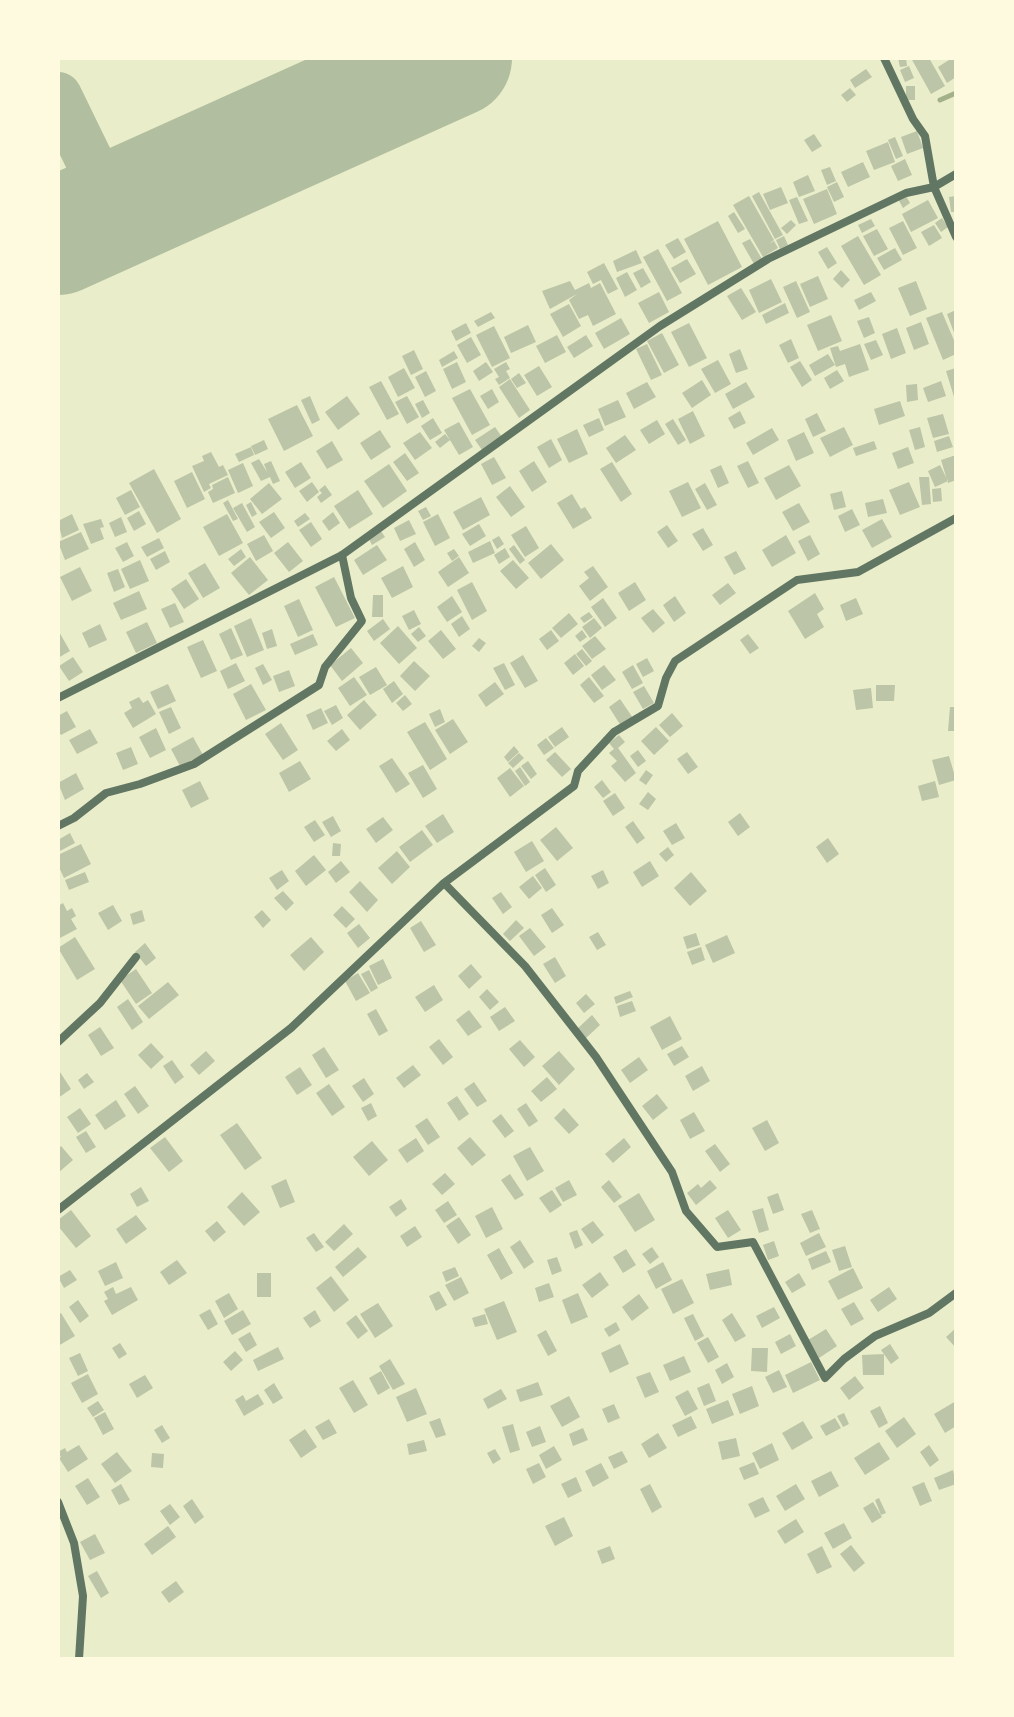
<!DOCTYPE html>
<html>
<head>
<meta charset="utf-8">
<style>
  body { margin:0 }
  #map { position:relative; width:1014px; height:1717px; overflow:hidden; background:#e9edc9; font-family:Quicksand,sans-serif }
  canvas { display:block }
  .frame { position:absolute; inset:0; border:60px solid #fefae0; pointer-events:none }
</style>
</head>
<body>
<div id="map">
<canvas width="1014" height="1717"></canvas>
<div class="frame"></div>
</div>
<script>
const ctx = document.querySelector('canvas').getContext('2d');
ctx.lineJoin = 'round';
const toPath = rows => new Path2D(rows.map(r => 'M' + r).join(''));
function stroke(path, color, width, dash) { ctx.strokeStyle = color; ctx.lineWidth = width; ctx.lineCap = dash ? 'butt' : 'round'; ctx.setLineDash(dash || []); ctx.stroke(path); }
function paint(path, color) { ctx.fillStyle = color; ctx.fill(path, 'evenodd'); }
stroke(toPath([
  [940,100,956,93]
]), '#a3b18a', 5);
stroke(toPath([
  [58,96,114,211]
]), '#b2bea0', 48);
stroke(toPath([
  [58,236,453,58]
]), '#b2bea0', 118);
paint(toPath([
  [898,58,906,58,907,66,900,67],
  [911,58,929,58,945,86,931,94],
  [952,58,956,58,956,77,947,83,938,67],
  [909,66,914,78,905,82,900,70],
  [866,69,872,77,855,88,850,80],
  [906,86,915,86,915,100,906,100],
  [850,88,856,95,847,102,841,95],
  [917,131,923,148,907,154,901,137],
  [814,134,822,146,812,152,804,140],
  [895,137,903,156,896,159,888,140],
  [888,142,895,162,874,170,866,151],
  [905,159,912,175,898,181,891,166],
  [863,162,870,177,848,187,841,172],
  [830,167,836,181,827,185,821,170],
  [808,175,815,191,799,197,793,182],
  [837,182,844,197,834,202,827,187],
  [781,187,788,203,770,210,763,194],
  [827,189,837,214,814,224,803,199],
  [759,192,783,235,775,239,752,196],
  [905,194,910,203,903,208,898,199],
  [749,196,774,240,769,244,774,241,778,248,763,257,733,205],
  [956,196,956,212,951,212,949,197],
  [797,197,808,221,799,224,789,200],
  [928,200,938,218,911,232,902,214],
  [734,212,745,229,738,233,728,216],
  [942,218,948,227,941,232,935,223],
  [871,219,875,226,862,233,858,225],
  [791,220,796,225,787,234,781,228],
  [718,221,742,267,708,285,684,239],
  [903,221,917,248,903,255,889,228],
  [934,225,942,238,929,246,921,232],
  [877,229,888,249,874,256,863,236],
  [784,236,788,245,780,249,776,240],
  [858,236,881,275,864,285,841,246],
  [678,238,686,252,674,259,665,245],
  [750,239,762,259,754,264,742,243],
  [827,247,837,263,828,269,818,252],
  [895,248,902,260,884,270,877,258],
  [658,249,682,293,667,301,643,257],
  [636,250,642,263,617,272,613,261],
  [687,259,696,274,680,283,671,268],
  [604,263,618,289,608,294,601,280,593,284,587,272],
  [643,268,651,282,641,288,633,273],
  [841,270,850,280,842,288,833,279],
  [627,272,637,290,625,297,616,278],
  [818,276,828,299,810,307,800,284],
  [771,279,782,302,759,313,749,290],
  [570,281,575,290,589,283,591,288,600,283,616,314,593,326,588,315,579,319,569,300,577,294,550,309,542,291],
  [796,281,810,312,797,318,783,287],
  [916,281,927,309,910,316,898,288],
  [741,288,756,312,742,320,727,296],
  [659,292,669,312,649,323,638,303],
  [871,292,876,301,859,310,854,300],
  [785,303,789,313,766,324,762,315],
  [569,304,581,326,563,337,550,314],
  [956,310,956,338,947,314],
  [491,312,495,318,478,327,474,321],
  [942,312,956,345,956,354,943,360,926,318],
  [831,315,842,341,818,351,807,325],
  [869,317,875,333,864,338,857,321],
  [621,318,630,334,604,349,595,333],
  [921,322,929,344,914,350,906,328],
  [466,323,471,333,456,341,451,331],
  [689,323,707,358,689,367,671,332],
  [528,325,536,342,511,353,504,337],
  [494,326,510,358,492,367,476,335],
  [897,328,906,353,891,359,882,334],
  [662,333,679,365,664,373,647,341],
  [557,335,566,352,545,363,536,346],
  [586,335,593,346,574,358,567,347],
  [471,337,481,355,467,363,457,345],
  [791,339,799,358,788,363,779,345],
  [876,340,883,355,871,360,864,344],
  [647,344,662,375,651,380,636,349],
  [860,344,869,370,849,377,845,364,836,367,830,348,838,346,840,351],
  [740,349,748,369,736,373,729,354],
  [414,350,423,369,411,375,402,356],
  [454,351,458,358,442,367,439,360],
  [828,354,835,365,815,376,809,365],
  [718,360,731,384,715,393,701,369],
  [800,361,812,380,802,387,790,367],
  [457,362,466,382,452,389,443,369],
  [486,362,493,372,479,381,473,371],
  [506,362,510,369,506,371,510,378,499,385,495,379,499,377,494,369],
  [539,366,552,387,537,396,524,375],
  [404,368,415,388,398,397,388,377],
  [956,368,956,400,955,400,946,371],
  [837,370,844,381,830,389,824,378],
  [426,371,436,391,425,397,415,377],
  [519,373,526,383,517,388,511,379],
  [510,379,530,410,519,418,499,387],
  [702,380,711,395,692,408,682,393],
  [381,381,399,414,387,420,369,387],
  [941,381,946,396,928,402,923,388],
  [647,382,656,397,634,409,626,393],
  [746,382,755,397,733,409,725,394],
  [917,384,918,400,907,402,906,385],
  [470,389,490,425,472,435,452,398],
  [492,389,499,402,488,409,480,396],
  [310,396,320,420,312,424,301,400],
  [347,396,360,414,338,430,325,412],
  [407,396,419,417,407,424,395,402],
  [423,400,430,413,422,418,415,404],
  [618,400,626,417,605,426,598,409],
  [900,401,905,416,879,425,874,409],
  [297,405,313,436,284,451,268,419],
  [693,411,705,436,690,444,678,419],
  [740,411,746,423,734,429,728,418],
  [817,413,826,431,813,437,805,419],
  [943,414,949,434,933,438,927,418],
  [433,418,442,433,430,440,421,426],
  [599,418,604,430,589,437,583,425],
  [673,419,686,440,678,445,665,424],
  [657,420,665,434,649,444,640,430],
  [459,422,473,447,459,455,444,430],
  [495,427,502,437,482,450,475,440],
  [844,427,853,445,830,457,820,438],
  [920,427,925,447,915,450,909,430],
  [772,428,779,440,753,455,746,443],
  [577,429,588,454,569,463,557,439],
  [380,430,391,447,371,460,360,443],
  [420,432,432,448,415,460,403,443],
  [804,432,814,453,796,461,787,440],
  [445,434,450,440,440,448,435,442],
  [625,435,636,450,616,463,606,448],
  [949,436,953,447,937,452,934,441],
  [551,439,562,460,549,468,537,447],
  [264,440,268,449,255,455,251,446],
  [332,441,343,460,327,469,316,451],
  [874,441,877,449,856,456,853,448],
  [251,447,254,455,239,462,235,454],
  [908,447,914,463,898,469,892,453],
  [211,452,219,467,223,465,228,475,209,484,211,488,204,492,192,466,204,461,202,456],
  [405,453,419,473,407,481,393,462],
  [956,455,956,480,948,483,941,460],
  [494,457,506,478,492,485,481,464],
  [259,459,267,472,264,464,271,461,280,481,273,484,270,477,261,481,251,463],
  [534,461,547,482,532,492,519,471],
  [748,461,759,483,748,488,737,466],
  [301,462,311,478,295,488,285,472],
  [612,462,632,494,621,502,600,469],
  [243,463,253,486,238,493,228,470],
  [389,464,407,491,383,508,364,481],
  [721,465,729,483,718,488,710,470],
  [789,465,801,486,776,500,764,478],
  [940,465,948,481,935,487,928,471],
  [154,469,181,519,157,533,129,483],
  [192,472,205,499,187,508,174,481],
  [228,477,235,493,213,503,208,492,213,489,212,485],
  [919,477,929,477,931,504,922,505],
  [312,482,319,492,307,502,299,491],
  [688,482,701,508,682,517,669,491],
  [909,482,920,507,900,515,889,490],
  [269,483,282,499,262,514,250,499],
  [705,483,717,505,707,510,695,489],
  [325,485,332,495,321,503,317,497,322,493,319,490],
  [510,486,525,507,511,517,496,497],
  [941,488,942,501,933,502,932,489],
  [131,490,140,507,125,515,116,498],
  [358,490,373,514,349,529,334,506],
  [842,491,846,507,834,510,830,494],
  [572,494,581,509,585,507,592,518,573,529,557,503],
  [481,497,490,515,463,530,453,512],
  [883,499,887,513,868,517,865,503],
  [228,500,238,519,233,521,223,503],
  [251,502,257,514,252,517,246,505],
  [242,503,255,527,247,532,233,508],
  [799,503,810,522,793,531,782,512],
  [426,507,431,516,423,520,418,511],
  [852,509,860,525,845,532,838,516],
  [139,511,146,524,134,531,127,518],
  [274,512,285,528,271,538,259,522],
  [333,512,340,523,329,531,322,521],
  [305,513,310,519,298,527,294,521],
  [72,514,79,530,62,538,58,521],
  [227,514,243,543,219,556,203,527],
  [438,514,450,538,435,546,423,522],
  [121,517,127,532,115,537,109,523],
  [101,519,104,527,100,528,104,539,91,544,83,524],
  [882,519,892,537,872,548,862,530],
  [409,520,416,534,400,541,394,528],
  [311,522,322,539,311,547,299,530],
  [479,524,486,536,470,546,462,534],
  [667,525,678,541,668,548,657,532],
  [526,526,539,548,525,557,511,535],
  [703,528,713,545,703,551,692,534],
  [381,531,385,537,372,545,369,539],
  [81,532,89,549,65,560,58,542],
  [264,535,273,551,256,561,247,544],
  [786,535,796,553,772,567,762,550],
  [810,535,820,554,808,561,798,541],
  [499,536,504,544,497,549,492,540],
  [159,538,164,548,147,557,141,547],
  [490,541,495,553,473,563,468,552],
  [127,542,134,556,123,562,115,548],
  [288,542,303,561,289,572,274,553],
  [415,542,425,560,414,567,404,549],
  [551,544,564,560,541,579,528,563],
  [377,545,387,560,363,575,354,560],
  [514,545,525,560,520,564,509,549],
  [505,548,510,557,499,564,494,555],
  [241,549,246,557,234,566,228,559],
  [454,549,459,556,452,561,447,553],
  [165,551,170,562,156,570,150,559],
  [736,551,746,569,734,575,724,557],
  [250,557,268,580,249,595,231,573],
  [459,557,469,573,448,587,438,572],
  [140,560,149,581,130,589,121,569],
  [513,560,529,578,516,589,500,571],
  [205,563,220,588,203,598,188,573],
  [403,566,413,587,392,598,381,578],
  [593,566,608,587,590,601,579,586,589,578,584,572],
  [80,567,92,591,72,601,60,577],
  [118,569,125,587,114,592,107,573],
  [334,577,355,618,336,627,315,587],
  [186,579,199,599,184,609,171,589],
  [472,582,487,611,472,620,457,590],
  [635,582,646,600,629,611,618,593],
  [728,583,736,593,720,605,712,595],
  [139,591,147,609,121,620,113,603],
  [815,593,824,609,817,614,824,627,805,639,788,611],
  [373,595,383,595,383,617,372,617],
  [452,596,462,612,447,622,437,607],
  [675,596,686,613,674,622,663,605],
  [603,598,617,618,605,627,591,607],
  [856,598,863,614,846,621,840,605],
  [299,599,313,630,298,637,284,606],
  [175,603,184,622,170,628,161,609],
  [653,609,665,623,653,633,641,618],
  [414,610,421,624,409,630,402,616],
  [589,612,593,617,584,623,580,618],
  [569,613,578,624,561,638,552,628],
  [462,616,470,629,459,637,451,624],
  [251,618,264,650,247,657,234,626],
  [594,618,602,628,590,638,582,627],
  [383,619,390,629,374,641,367,631],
  [147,622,157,643,136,653,126,632],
  [100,624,107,640,89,648,82,633],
  [398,626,417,648,399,664,380,643],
  [419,627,426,636,418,642,411,634],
  [231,628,243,655,231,660,219,634],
  [272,629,277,646,267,649,262,633],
  [58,630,70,651,58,658],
  [441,630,456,649,443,659,428,641],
  [551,630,559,641,547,650,539,639],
  [582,630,587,637,580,642,575,636],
  [313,634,318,645,295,655,290,644],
  [748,634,759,648,750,654,740,640],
  [595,636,606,649,592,659,582,646],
  [479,638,486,643,479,652,472,646],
  [203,640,217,671,201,678,187,647],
  [351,648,363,663,342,681,330,665],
  [582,649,592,661,586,666,576,654],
  [575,654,584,666,573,675,564,663],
  [523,655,538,681,525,688,510,663],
  [73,657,83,672,69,681,59,666],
  [647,658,654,671,643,677,636,664],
  [414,661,430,676,415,691,400,676],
  [236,663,245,681,228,689,220,671],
  [504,663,515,685,505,690,493,668],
  [263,664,272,680,263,685,255,668],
  [604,665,616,680,602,690,591,675],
  [633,665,643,683,632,689,622,672],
  [376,667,387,685,370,695,359,677],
  [289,670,295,686,279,692,273,676],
  [354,677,367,695,350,706,338,688],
  [589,677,604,696,594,703,580,685],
  [394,681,403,694,392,703,383,689],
  [495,682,504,694,486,707,478,695],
  [168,684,176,701,158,709,150,692],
  [251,684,266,710,246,720,233,694],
  [876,685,895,685,894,701,876,701],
  [644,686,654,703,643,709,633,692],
  [871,688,873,708,856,710,853,690],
  [405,695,412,704,403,711,396,703],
  [139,697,143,703,148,700,156,714,133,728,124,713,132,708,129,702],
  [620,699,633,718,621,726,609,707],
  [364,700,377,715,360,730,347,715],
  [336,705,343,718,332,725,324,711],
  [171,707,181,728,169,734,159,712],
  [950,707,956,707,956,731,948,731],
  [321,708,328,723,313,730,306,715],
  [440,709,445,722,435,727,429,714],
  [67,711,76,727,61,735,58,730,58,716],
  [672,713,683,726,670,737,659,725],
  [453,719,468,742,450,754,435,730],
  [425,722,447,759,430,770,407,732],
  [281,723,298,750,283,760,265,734],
  [562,727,569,737,555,747,548,737],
  [656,727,669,741,654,755,641,741],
  [156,728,166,750,150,758,139,737],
  [90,729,98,743,77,754,69,740],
  [342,729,350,740,336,751,327,741],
  [619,735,625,742,618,748,636,773,625,782,611,766,617,761,609,753,614,749,609,743],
  [193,737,203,755,180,766,171,749],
  [546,738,554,748,544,755,537,745],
  [514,746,519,752,508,762,504,757],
  [131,747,138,764,123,770,116,753],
  [638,750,646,761,638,767,630,756],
  [555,752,571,769,562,777,546,760],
  [687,752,698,767,688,774,677,759],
  [519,753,524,758,513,768,508,763],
  [949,756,956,780,939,785,932,760],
  [392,758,410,784,396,793,379,766],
  [300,761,311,779,289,792,279,773],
  [528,761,537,774,531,779,521,766],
  [423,765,437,789,423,798,408,773],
  [520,767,530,782,525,786,515,771],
  [510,768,524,786,510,797,497,778],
  [646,770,653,775,646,785,639,780],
  [76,773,84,789,65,800,58,783],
  [602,780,611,792,603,798,594,787],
  [200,781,209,799,191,808,182,790],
  [935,781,939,797,922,801,918,786],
  [648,792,656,799,648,810,639,804],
  [615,793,625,808,613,816,603,801],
  [740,813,750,827,738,836,728,822],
  [443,814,454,832,437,843,425,826],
  [333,816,341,831,331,837,322,822],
  [383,817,393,830,376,843,366,829],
  [315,820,325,835,314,842,304,827],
  [633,821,645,838,637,844,625,827],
  [676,823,685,838,672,845,663,831],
  [556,827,573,848,557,861,540,840],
  [422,830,433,845,410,862,399,847],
  [70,833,75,843,58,852,58,840],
  [828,838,839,854,827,863,816,847],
  [532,841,544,861,526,872,514,852],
  [333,843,341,844,340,856,332,856],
  [81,844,91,864,64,878,58,865,58,855],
  [668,847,674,855,666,862,659,854],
  [397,851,410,867,392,884,378,868],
  [314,855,326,870,306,886,295,871],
  [341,861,350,872,336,883,328,872],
  [650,861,659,876,642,887,633,872],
  [545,868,556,885,546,892,535,875],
  [282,870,289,881,277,890,269,878],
  [603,870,609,883,598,889,591,876],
  [85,872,89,882,69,890,65,880],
  [691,872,707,891,690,906,674,888],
  [533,876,542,888,529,899,519,887],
  [360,881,378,900,367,912,349,892],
  [283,891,294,903,286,911,274,898],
  [501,892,512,907,503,914,492,898],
  [63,903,67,911,72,908,76,916,71,919,77,929,58,939,58,906],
  [113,905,122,921,108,930,98,913],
  [342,906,355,919,346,928,333,915],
  [552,908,564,925,552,933,541,915],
  [142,910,145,921,133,925,130,914],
  [262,910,271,920,263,928,254,917],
  [516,920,524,928,510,941,503,934],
  [421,921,436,945,424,952,410,928],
  [359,924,370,938,358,948,347,933],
  [530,928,546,947,534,956,519,936],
  [598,932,606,945,597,950,589,937],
  [696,933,700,945,687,949,683,937],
  [727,935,735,953,713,963,705,945],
  [75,937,95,969,77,980,58,948],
  [311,937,324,952,304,971,290,955],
  [145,943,156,958,146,966,135,952],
  [701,947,705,960,692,965,687,952],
  [555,957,566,976,555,983,543,964],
  [383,959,392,978,378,985,369,966],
  [471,964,482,977,469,989,458,976],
  [136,969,152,993,136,1004,120,980],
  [369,970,378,988,371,992,361,974],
  [358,973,370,993,356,1001,345,981],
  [168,982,179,995,149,1019,138,1006],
  [434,985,443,1000,425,1012,415,997],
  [487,989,499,1002,490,1010,479,997],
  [630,991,633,997,616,1004,614,997],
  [586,994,595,1004,584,1013,576,1003],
  [128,999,143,1022,132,1030,117,1007],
  [632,1001,636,1011,620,1017,617,1006],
  [505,1007,515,1021,499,1031,490,1017],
  [376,1009,388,1031,379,1036,367,1014],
  [469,1010,482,1027,468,1036,456,1020],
  [592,1015,600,1025,586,1038,577,1029],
  [670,1016,682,1039,662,1050,650,1027],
  [100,1027,114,1048,101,1056,88,1035],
  [439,1039,453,1057,443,1065,429,1047],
  [520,1040,535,1057,524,1067,509,1049],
  [151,1043,164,1057,151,1069,138,1055],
  [682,1046,689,1057,674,1066,667,1054],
  [324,1047,339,1070,326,1078,312,1055],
  [206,1051,215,1061,199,1075,190,1065],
  [559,1051,575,1069,559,1085,542,1066],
  [639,1057,648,1070,630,1083,621,1070],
  [172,1060,184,1077,175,1084,163,1066],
  [413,1065,421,1075,404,1088,396,1078],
  [702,1066,710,1081,693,1091,685,1076],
  [300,1067,312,1085,297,1095,285,1077],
  [58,1069,71,1089,58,1098],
  [87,1073,94,1082,84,1089,78,1080],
  [547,1077,557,1089,541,1102,531,1091],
  [364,1078,374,1094,363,1102,352,1086],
  [474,1082,487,1101,477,1107,464,1089],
  [329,1084,345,1107,332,1116,316,1093],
  [135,1086,149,1106,138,1114,124,1094],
  [657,1094,668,1108,653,1120,642,1106],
  [457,1096,469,1114,459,1121,447,1103],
  [116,1100,126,1116,105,1130,95,1115],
  [371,1103,377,1116,368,1121,361,1108],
  [526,1103,538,1121,529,1127,517,1109],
  [80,1108,91,1124,78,1133,67,1117],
  [564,1108,579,1125,569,1134,554,1118],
  [694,1112,705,1131,690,1139,680,1120],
  [501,1114,514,1131,505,1138,492,1121],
  [427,1118,440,1137,428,1145,415,1126],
  [767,1120,779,1143,765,1151,752,1128],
  [237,1123,262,1158,245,1170,220,1135],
  [86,1131,96,1147,86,1153,76,1137],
  [165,1137,183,1161,169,1172,150,1148],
  [470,1137,486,1155,472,1166,457,1148],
  [416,1138,424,1151,407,1163,398,1150],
  [624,1138,631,1147,613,1163,605,1154],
  [372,1141,388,1160,369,1176,353,1157],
  [715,1144,730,1164,720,1172,705,1151],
  [61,1146,73,1160,58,1173,58,1149],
  [530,1147,544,1171,527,1181,513,1156],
  [445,1173,455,1184,442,1195,432,1184],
  [510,1174,524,1195,515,1200,501,1180],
  [286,1179,295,1202,280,1208,271,1186],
  [569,1180,577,1195,563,1202,555,1188],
  [609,1180,622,1197,614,1203,601,1187],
  [710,1180,717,1188,696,1205,687,1193,698,1184,701,1188],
  [141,1187,149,1201,137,1207,130,1194],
  [552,1190,562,1205,550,1213,539,1198],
  [242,1192,260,1212,244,1226,227,1207],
  [639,1193,655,1220,635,1232,618,1206],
  [778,1193,784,1210,773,1214,767,1197],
  [401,1199,407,1209,396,1217,389,1207],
  [448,1201,457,1215,444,1223,435,1210],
  [492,1207,503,1229,486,1238,475,1216],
  [763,1208,769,1230,759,1233,752,1211],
  [71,1210,91,1236,76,1248,58,1226,58,1220],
  [728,1210,741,1230,728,1238,715,1218],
  [812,1210,820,1229,810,1233,801,1214],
  [136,1215,147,1229,126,1244,116,1229],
  [459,1217,471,1235,458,1244,446,1226],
  [217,1221,226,1232,214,1242,205,1231],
  [593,1221,604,1235,592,1244,581,1229],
  [344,1224,353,1234,334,1251,325,1242],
  [415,1226,422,1237,407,1247,400,1236],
  [577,1230,583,1245,575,1249,569,1233],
  [314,1233,324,1247,316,1252,306,1238],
  [819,1233,826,1247,806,1256,800,1243],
  [520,1240,534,1262,524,1269,510,1247],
  [774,1241,779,1256,768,1260,763,1245],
  [845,1246,852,1267,839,1271,832,1250],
  [358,1247,367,1257,343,1277,335,1267],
  [652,1247,659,1257,650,1264,642,1254],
  [499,1248,513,1273,501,1280,487,1255],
  [626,1249,636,1265,623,1273,613,1257],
  [826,1251,831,1262,812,1270,808,1259],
  [557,1257,562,1271,552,1275,547,1260],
  [177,1260,187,1273,169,1285,160,1272],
  [116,1262,123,1278,105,1286,98,1271],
  [663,1262,672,1280,656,1289,647,1271],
  [455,1267,459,1276,446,1282,442,1272],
  [853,1268,863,1288,838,1300,828,1281],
  [729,1269,732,1285,710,1290,706,1274],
  [70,1270,77,1280,64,1288,58,1277],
  [600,1272,609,1285,592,1298,582,1285],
  [257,1273,271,1273,271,1297,257,1297],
  [799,1273,806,1285,792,1293,785,1282],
  [331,1276,349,1300,334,1312,316,1288],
  [461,1277,469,1293,454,1301,445,1285],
  [682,1279,694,1303,673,1314,661,1289],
  [549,1283,554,1297,539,1302,535,1288],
  [113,1287,116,1294,131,1287,138,1300,112,1315,104,1301,108,1299,104,1292],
  [889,1287,897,1299,878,1312,870,1300],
  [439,1291,447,1305,436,1311,429,1296],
  [229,1293,238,1309,224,1318,215,1301],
  [578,1293,588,1317,571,1324,562,1300],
  [639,1294,649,1308,632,1321,622,1307],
  [78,1300,89,1316,80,1323,69,1307],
  [504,1301,517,1332,497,1340,484,1309],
  [854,1302,864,1319,851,1326,841,1309],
  [378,1303,393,1326,375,1338,360,1314],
  [774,1307,780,1318,762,1328,756,1316],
  [210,1309,218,1324,208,1330,199,1315],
  [243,1310,251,1324,232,1335,224,1321],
  [315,1310,321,1321,310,1328,303,1318],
  [61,1313,75,1336,58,1346,58,1315],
  [732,1313,746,1336,735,1342,722,1320],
  [485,1314,488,1324,475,1327,472,1318],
  [693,1314,704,1336,695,1341,684,1318],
  [356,1315,368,1331,358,1339,346,1323],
  [616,1322,620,1330,609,1337,604,1329],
  [956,1328,956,1348,946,1337],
  [826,1329,837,1346,819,1358,808,1340],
  [546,1330,557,1351,548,1356,537,1335],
  [250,1332,257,1345,246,1352,238,1339],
  [790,1334,796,1346,781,1354,775,1342],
  [708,1337,719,1357,708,1363,697,1343],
  [120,1343,127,1354,119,1359,112,1348],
  [620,1344,629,1364,610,1373,601,1353],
  [890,1344,899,1358,891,1364,881,1350],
  [278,1347,284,1359,258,1371,253,1360],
  [752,1348,768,1348,767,1372,751,1371],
  [235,1351,243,1360,231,1371,223,1362],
  [80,1353,88,1371,78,1376,69,1358],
  [884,1354,884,1375,863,1375,862,1355],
  [684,1356,691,1372,670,1381,663,1365],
  [390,1359,405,1384,393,1390,379,1366],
  [811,1362,820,1380,793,1393,785,1375],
  [727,1363,734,1377,722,1384,715,1370],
  [779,1370,787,1387,773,1393,765,1377],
  [381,1371,390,1388,378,1395,369,1378],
  [650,1372,659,1392,645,1398,636,1377],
  [88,1374,98,1394,82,1403,71,1383],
  [145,1375,153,1388,137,1398,129,1384],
  [855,1376,864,1388,849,1400,840,1388],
  [353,1380,368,1405,354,1413,339,1388],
  [538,1382,543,1395,520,1402,516,1390],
  [274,1383,283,1398,273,1404,264,1390],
  [709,1383,716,1401,704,1406,697,1388],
  [752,1386,759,1406,740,1414,732,1394],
  [416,1388,427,1414,407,1422,396,1397],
  [501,1389,507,1399,488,1409,483,1399],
  [688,1390,698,1409,685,1416,675,1397],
  [258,1394,264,1404,244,1416,235,1400,243,1395,246,1401],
  [569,1396,580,1417,562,1427,550,1406],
  [728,1400,734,1415,712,1424,706,1409],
  [98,1401,104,1410,93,1417,87,1408],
  [956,1401,956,1426,945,1433,934,1414],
  [614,1404,620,1418,608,1423,602,1409],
  [880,1406,888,1423,879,1428,870,1411],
  [105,1412,114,1429,103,1435,94,1418],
  [844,1413,849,1424,843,1427,837,1416],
  [691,1416,697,1428,678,1437,672,1425],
  [904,1417,916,1434,897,1448,885,1431],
  [440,1418,446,1435,436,1438,429,1422],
  [835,1418,841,1428,826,1436,820,1426],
  [329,1419,337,1433,323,1440,315,1427],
  [803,1421,813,1438,792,1450,782,1433],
  [513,1424,520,1450,510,1453,502,1427],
  [162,1425,170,1438,162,1443,154,1430],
  [540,1426,546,1442,532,1447,526,1432],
  [583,1428,588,1440,573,1446,569,1434],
  [305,1429,317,1447,301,1458,289,1440],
  [658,1433,667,1448,649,1458,641,1444],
  [736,1438,740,1456,722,1460,718,1442],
  [424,1440,427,1451,409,1455,407,1444],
  [879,1442,890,1459,865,1475,854,1458],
  [772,1443,779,1460,760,1469,752,1453],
  [79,1445,88,1459,68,1472,59,1458,61,1457,58,1452,65,1448,67,1452],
  [929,1445,939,1460,930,1467,920,1452],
  [554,1446,562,1460,546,1469,539,1455],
  [495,1449,501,1459,493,1464,487,1453],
  [622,1451,628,1462,614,1469,608,1457],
  [117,1452,132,1471,115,1483,101,1464],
  [152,1453,164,1454,163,1468,151,1467],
  [754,1462,759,1474,744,1480,739,1468],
  [539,1463,546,1477,533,1484,526,1469],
  [601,1463,609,1478,593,1487,585,1471],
  [953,1470,956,1484,939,1490,934,1478],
  [831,1471,839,1486,819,1497,811,1481],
  [576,1477,582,1491,568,1498,561,1484],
  [88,1478,100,1497,87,1505,75,1486],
  [924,1482,932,1501,920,1506,912,1487],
  [121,1484,130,1500,119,1505,111,1490],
  [650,1484,662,1507,652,1513,640,1489],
  [796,1484,805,1499,785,1511,776,1496],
  [763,1497,770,1511,755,1518,748,1504],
  [879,1498,886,1513,881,1515,875,1500],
  [192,1499,204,1517,195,1524,183,1506],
  [873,1502,882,1517,872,1523,863,1508],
  [170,1504,180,1517,170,1525,160,1511],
  [564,1517,573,1536,555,1546,545,1526],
  [796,1519,804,1532,785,1544,777,1531],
  [844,1523,852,1538,833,1549,824,1533],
  [168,1526,176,1537,152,1555,144,1544],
  [95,1534,105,1553,90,1560,80,1542],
  [851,1545,865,1563,854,1572,840,1554],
  [610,1546,615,1559,602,1564,597,1551],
  [822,1546,832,1567,817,1574,807,1554],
  [97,1571,109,1593,101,1598,88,1576],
  [176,1581,184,1592,169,1603,161,1592]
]), '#bcc5a7');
stroke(toPath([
  [884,58,913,119,925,136,934,187,956,237],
  [58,698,342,555,660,326,768,259,906,193,934,187,956,174],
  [58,826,74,818,106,793,140,784,194,764,319,685,325,667,362,621,351,598,342,555],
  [444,883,525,966,596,1057,672,1172,686,1211,717,1247,753,1242,825,1378,844,1359,875,1336,929,1313,956,1293],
  [58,1042,100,1003,136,957],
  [58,1210,291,1028,444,883,574,786,578,771,614,732,658,706,666,678,675,661,797,580,858,572,956,518],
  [58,1502,74,1543,83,1596,79,1659]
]), '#617663', 8);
</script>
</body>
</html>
